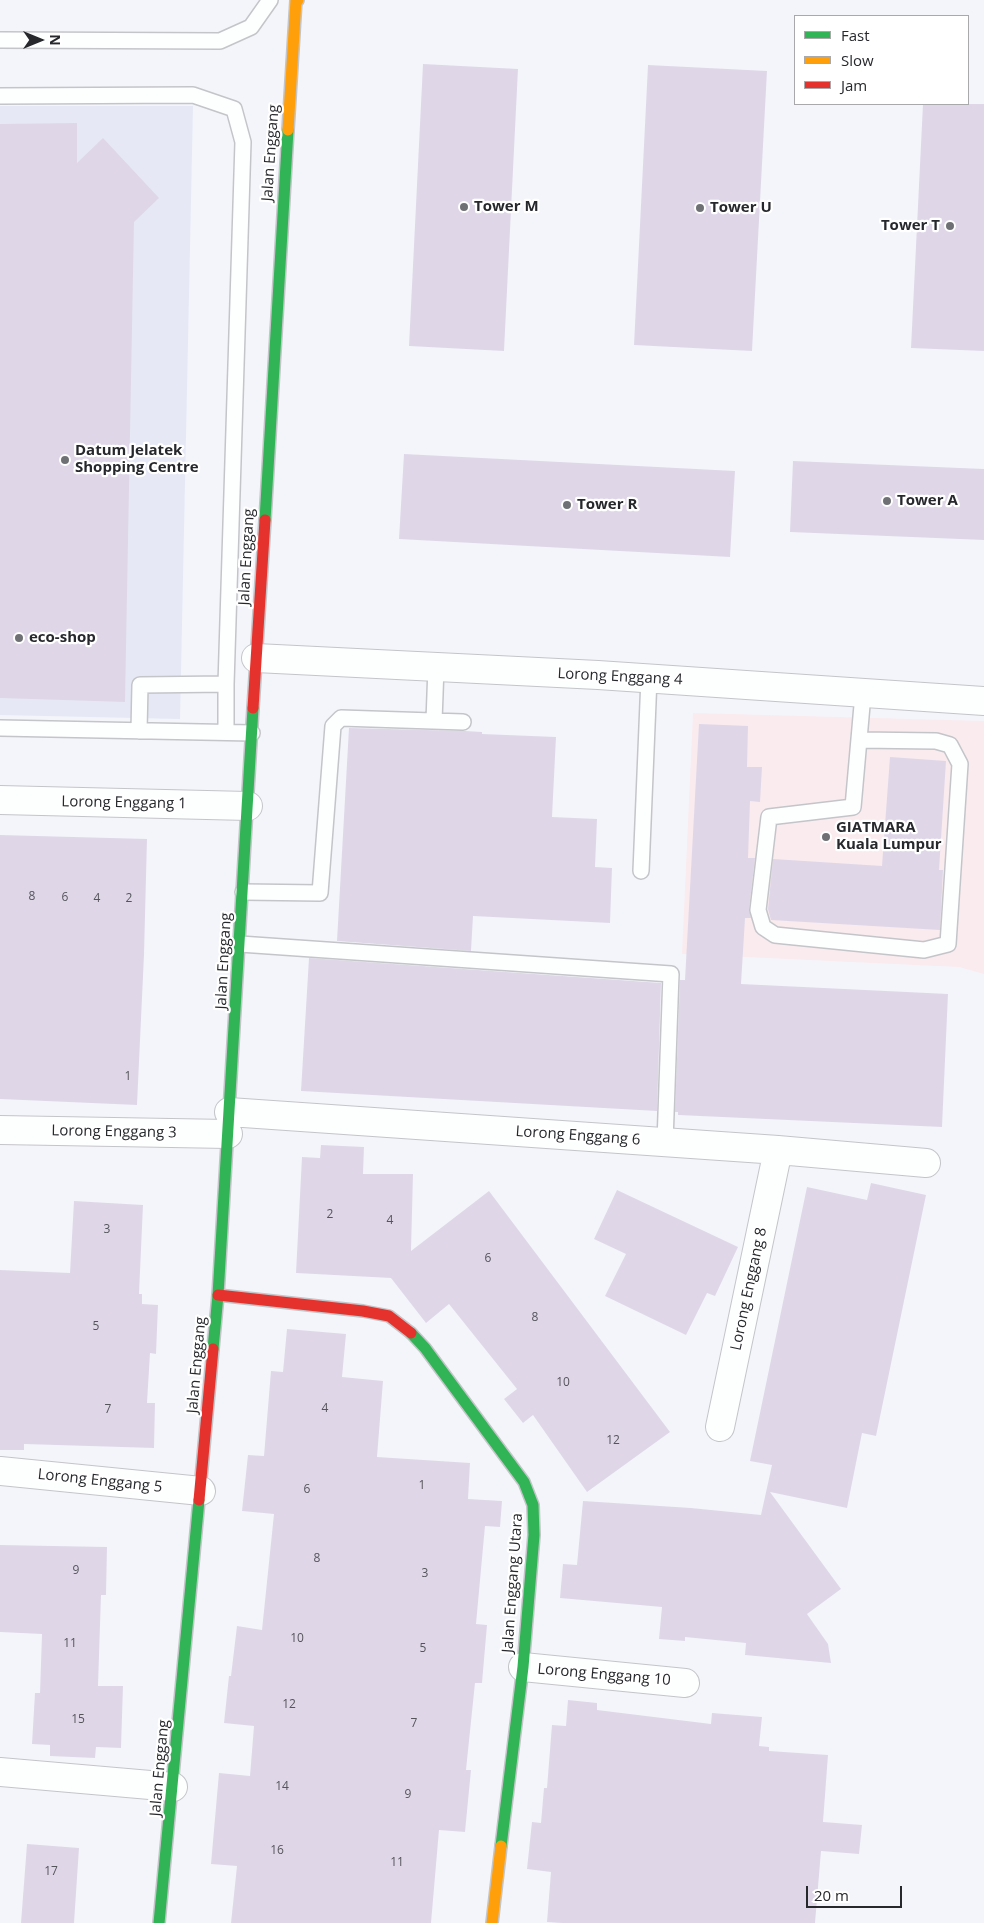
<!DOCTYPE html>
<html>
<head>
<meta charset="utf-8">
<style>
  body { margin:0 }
  #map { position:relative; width:984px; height:1923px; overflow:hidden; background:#f4f5fa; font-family:"Open Sans",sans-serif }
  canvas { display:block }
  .legend { position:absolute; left:794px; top:15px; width:175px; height:90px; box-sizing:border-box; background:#fff; border:1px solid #a9a9ab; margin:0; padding:6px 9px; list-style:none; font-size:15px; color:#27282c }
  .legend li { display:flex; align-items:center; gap:10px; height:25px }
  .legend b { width:25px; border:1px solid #a9a9ab }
  .north { position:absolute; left:15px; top:15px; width:50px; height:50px; -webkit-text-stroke:4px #fff; paint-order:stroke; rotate:90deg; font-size:14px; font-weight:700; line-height:20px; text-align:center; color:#27282c }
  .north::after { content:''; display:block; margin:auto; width:18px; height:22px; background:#27282c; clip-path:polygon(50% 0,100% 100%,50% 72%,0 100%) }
  .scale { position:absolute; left:806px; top:1886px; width:96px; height:22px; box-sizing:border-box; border:2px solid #27282c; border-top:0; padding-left:6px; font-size:15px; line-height:18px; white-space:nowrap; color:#27282c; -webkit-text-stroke:4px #fff; paint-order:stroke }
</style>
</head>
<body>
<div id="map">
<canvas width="984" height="1923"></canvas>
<ul class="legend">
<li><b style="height:6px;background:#30b455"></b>Fast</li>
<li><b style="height:6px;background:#ff9f0a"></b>Slow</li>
<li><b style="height:6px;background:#e5322d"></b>Jam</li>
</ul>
<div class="north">N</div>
<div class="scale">20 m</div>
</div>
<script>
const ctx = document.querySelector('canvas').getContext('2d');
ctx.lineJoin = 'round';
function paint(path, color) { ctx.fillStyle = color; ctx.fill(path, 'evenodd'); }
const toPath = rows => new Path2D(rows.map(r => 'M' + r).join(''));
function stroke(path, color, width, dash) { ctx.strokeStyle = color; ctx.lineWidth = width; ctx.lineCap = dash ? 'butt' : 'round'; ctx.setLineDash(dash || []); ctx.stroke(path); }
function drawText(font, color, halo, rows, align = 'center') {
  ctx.font = font + ' "Open Sans",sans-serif'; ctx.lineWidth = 4.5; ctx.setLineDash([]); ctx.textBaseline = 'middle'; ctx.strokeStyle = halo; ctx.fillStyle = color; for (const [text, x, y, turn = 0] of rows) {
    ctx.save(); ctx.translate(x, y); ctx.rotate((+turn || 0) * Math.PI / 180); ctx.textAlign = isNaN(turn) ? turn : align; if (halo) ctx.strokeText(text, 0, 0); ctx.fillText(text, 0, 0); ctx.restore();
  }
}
paint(toPath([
  [0,106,193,106,180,719,0,715]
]), '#e6e9f5');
paint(toPath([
  [693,713,984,721,984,974,959,967,682,954]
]), '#faebee');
paint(toPath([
  [423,64,518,69,504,351,409,346],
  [648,65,767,71,752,351,634,345],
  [923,104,984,104,984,351,911,348],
  [77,123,77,163,103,138,159,198,134,222,125,702,0,698,0,124],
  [404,454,735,471,730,557,399,539],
  [793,461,984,469,984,540,790,532],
  [699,724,748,726,747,767,762,767,760,802,750,801,748,858,755,858,749,909,751,918,745,918,741,984,948,994,942,1127,678,1115,678,1112,675,1112,680,980,685,980],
  [349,728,465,731,482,732,482,734,556,737,552,817,597,819,595,867,612,868,610,923,473,916,471,951,337,941],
  [890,757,946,761,939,870,943,870,940,930,771,920,768,909,773,859,882,866],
  [0,835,147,839,144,955,137,1105,0,1099],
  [309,958,661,983,657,1111,301,1091],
  [321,1145,364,1147,363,1174,413,1174,411,1251,489,1191,670,1432,587,1492,533,1415,523,1423,504,1399,517,1389,449,1304,426,1323,391,1278,296,1273,302,1157,320,1158],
  [871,1183,926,1195,876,1436,862,1433,847,1508,770,1492,841,1589,807,1614,828,1644,831,1663,745,1655,746,1643,685,1637,685,1641,659,1639,662,1607,560,1598,563,1564,577,1565,583,1501,691,1508,761,1515,772,1465,750,1461,807,1187,867,1200],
  [617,1190,738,1247,715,1296,707,1293,686,1335,605,1296,626,1254,594,1239],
  [74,1201,143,1205,139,1294,142,1294,142,1304,158,1305,156,1354,150,1353,147,1403,155,1403,154,1448,24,1444,24,1450,0,1450,0,1270,70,1273],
  [287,1329,346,1334,342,1377,383,1381,377,1457,470,1463,468,1499,502,1501,500,1527,485,1526,476,1624,487,1625,482,1683,475,1683,466,1770,471,1770,465,1832,439,1830,431,1923,231,1923,237,1866,211,1864,219,1773,250,1776,254,1726,224,1723,229,1676,231,1676,237,1626,262,1630,274,1514,242,1511,248,1455,264,1456,271,1371,283,1372],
  [0,1545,107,1547,106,1595,101,1595,98,1686,123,1686,121,1748,96,1747,95,1758,50,1756,50,1745,32,1744,35,1693,40,1693,42,1634,0,1632],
  [568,1700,597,1703,597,1710,711,1724,712,1713,762,1717,759,1746,769,1747,769,1751,828,1755,823,1822,862,1825,859,1854,821,1851,815,1923,562,1923,547,1922,551,1872,527,1869,532,1822,541,1823,544,1788,547,1788,552,1725,566,1726],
  [27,1844,79,1848,74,1923,21,1923]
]), '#dfd7e8');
const lane = toPath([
  [0,40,220,41,251,27,270,0],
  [0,96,193,95,234,109,243,142,226,684,226,732],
  [434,721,436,667],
  [0,728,252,733],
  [139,731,140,685,226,684],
  [859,740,936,741,950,745,960,764,948,944,924,950,775,935,763,927,758,910,769,817,853,807,863,694],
  [641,871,649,678],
  [243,892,320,893,333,726,341,718,463,722],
  [240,944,671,974,665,1142]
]);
const street = toPath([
  [256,658,598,675,984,701],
  [0,800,248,806],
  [229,1112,778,1150,926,1163],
  [0,1130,228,1134],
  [720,1427,778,1150],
  [0,1471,201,1491],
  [523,1667,685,1683],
  [0,1772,173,1787]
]);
const fast = toPath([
  [265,520,288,130],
  [411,1333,425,1348,524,1482,533,1505,534,1535,523,1667,501,1846],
  [213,1349,218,1295,253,708],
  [159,1923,199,1500]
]);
const slow = toPath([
  [296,3,298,0],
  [288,130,296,0],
  [492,1923,501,1846]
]);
const jam = toPath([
  [253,708,265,520],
  [218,1295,363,1311,389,1316,411,1333],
  [199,1500,213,1349]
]);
stroke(lane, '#c4c5c9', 18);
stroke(street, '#c4c5c9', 30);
stroke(fast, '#c4c5c9', 14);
stroke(slow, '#c4c5c9', 14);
stroke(jam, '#c4c5c9', 14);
stroke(lane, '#fdfefe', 15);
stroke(street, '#fdfefe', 28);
stroke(fast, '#30b455', 11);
stroke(slow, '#ff9f0a', 11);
stroke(jam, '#e5322d', 11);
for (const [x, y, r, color] of [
  [464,207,5,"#6f7074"],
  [700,208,5,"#6f7074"],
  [950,226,5,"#6f7074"],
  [65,460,5,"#6f7074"],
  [887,501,5,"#6f7074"],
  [567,505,5,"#6f7074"],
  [19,638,5,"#6f7074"],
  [826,837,5,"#6f7074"]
]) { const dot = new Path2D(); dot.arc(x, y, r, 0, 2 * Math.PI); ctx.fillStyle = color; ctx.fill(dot); stroke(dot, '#fff', 2); }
drawText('12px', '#55545b', null, [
  ["8",32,897],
  ["6",65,898],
  ["4",97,899],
  ["2",129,899],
  ["1",128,1077],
  ["2",330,1215],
  ["4",390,1221],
  ["3",107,1230],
  ["6",488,1259],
  ["8",535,1318],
  ["5",96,1327],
  ["10",563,1383],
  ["4",325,1409],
  ["7",108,1410],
  ["12",613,1441],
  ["1",422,1486],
  ["6",307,1490],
  ["8",317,1559],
  ["9",76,1571],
  ["3",425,1574],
  ["10",297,1639],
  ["11",70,1644],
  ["5",423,1649],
  ["12",289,1705],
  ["15",78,1720],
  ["7",414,1724],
  ["14",282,1787],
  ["9",408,1795],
  ["16",277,1851],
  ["11",397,1863],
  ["17",51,1872]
]);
drawText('15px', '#27282c', '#fff', [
  ["Jalan Enggang",271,153,-86],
  ["Jalan Enggang",247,557,-87],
  ["Lorong Enggang 4",620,677,3],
  ["Lorong Enggang 1",124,803,1],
  ["Jalan Enggang",224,961,-87],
  ["Lorong Enggang 3",114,1132,1],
  ["Lorong Enggang 6",578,1136,4],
  ["Lorong Enggang 8",749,1289,-78],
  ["Jalan Enggang",197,1365,-85],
  ["Lorong Enggang 5",100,1481,6],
  ["Jalan Enggang Utara",513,1583,-86],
  ["Lorong Enggang 10",604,1675,5],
  ["Jalan Enggang",160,1768,-85]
]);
drawText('bold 15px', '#27282c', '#fff', [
  ["Tower M",474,207],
  ["Tower U",710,208],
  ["Tower T",940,226,"right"],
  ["Datum Jelatek",75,451],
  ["Shopping Centre",75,468],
  ["Tower A",897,501],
  ["Tower R",577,505],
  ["eco-shop",29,638],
  ["GIATMARA",836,828],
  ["Kuala Lumpur",836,845]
], 'left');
</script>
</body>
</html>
